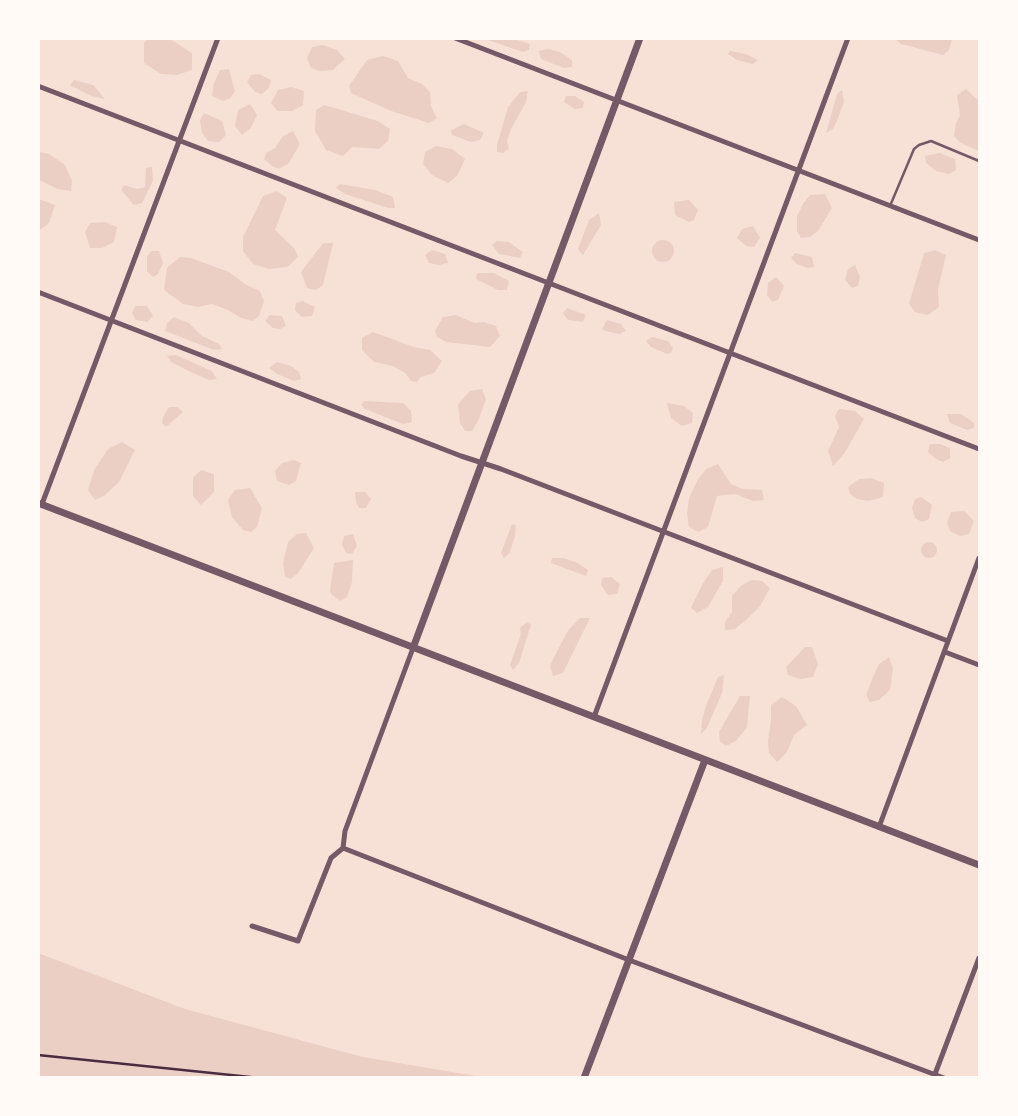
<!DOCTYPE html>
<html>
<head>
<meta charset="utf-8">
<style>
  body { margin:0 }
  #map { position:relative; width:1018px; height:1116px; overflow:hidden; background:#f7e1d7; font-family:Figtree,sans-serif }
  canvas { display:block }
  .frame { position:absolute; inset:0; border:40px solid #fffaf5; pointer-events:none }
</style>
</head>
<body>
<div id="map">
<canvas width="1018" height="1116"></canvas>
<div class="frame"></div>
</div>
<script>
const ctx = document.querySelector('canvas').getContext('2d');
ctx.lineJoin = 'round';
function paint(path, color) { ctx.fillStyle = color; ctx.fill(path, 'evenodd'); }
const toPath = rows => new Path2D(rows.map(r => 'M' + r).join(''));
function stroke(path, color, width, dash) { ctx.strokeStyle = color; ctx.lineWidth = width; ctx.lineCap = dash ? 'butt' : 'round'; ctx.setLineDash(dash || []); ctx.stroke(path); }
paint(toPath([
  [148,39,170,39,192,53,192,70,177,75,161,74,144,63,144,43],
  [485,39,514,39,530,44,529,50,523,52],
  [895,39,952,39,949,50,943,55,901,44],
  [322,45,337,50,345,59,333,70,319,71,311,68,307,58,312,47],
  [548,49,560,52,572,60,572,67,564,68,541,59,539,51],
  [730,51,746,54,758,60,753,64,737,60,728,54],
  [383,56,398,61,408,78,422,84,430,92,431,106,437,118,429,123,391,111,351,93,349,86,367,60],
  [229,69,235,92,230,98,223,101,212,96,214,83,220,70],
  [259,74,271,80,269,88,262,94,255,92,247,82,251,75],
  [74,80,93,85,105,99,91,96,70,85],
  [291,87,304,91,303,105,292,111,278,111,271,103,278,90],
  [966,89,979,101,979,151,961,143,954,136,956,123,960,115,957,95],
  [842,90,844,102,837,121,833,129,826,133,837,94],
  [528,91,526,102,511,129,507,141,509,149,503,153,497,152,497,145,508,107,520,92],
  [566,96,575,96,584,102,583,108,575,109,564,102],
  [250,104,257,115,251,128,242,135,235,126,238,110],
  [324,105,378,121,390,129,388,141,379,149,352,147,343,156,326,150,315,131,316,110],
  [204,113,222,121,226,135,219,142,208,141,202,133,200,120],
  [464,124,484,133,480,140,471,142,452,135,451,130],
  [293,131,300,144,289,163,279,169,272,166,264,159,267,152,275,148,283,136],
  [436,146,452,149,465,159,457,176,448,183,432,175,423,164,425,152],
  [39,152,49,154,65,165,72,181,71,191,58,189,39,180],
  [940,153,955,159,956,170,949,174,936,171,926,163,925,156],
  [152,167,153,181,142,203,134,205,121,190,124,185,137,189,145,187,146,168],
  [340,184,375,190,393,197,395,208,388,208,345,194,336,188],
  [277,191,287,198,275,230,295,249,298,257,287,267,269,269,253,264,243,251,243,237,263,196],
  [825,194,832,208,818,231,810,237,801,238,797,231,797,216,803,204,810,195],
  [39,199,55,205,49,223,40,230,39,229],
  [689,200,698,210,694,220,689,222,675,215,674,202],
  [599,213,601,225,583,255,578,249,589,220],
  [105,222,117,227,114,242,102,248,90,248,85,232,90,223],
  [753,226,760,238,754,247,746,246,737,238,742,229],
  '652 251a11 11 0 1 1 22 0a11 11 0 1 1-22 0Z',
  [497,241,509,242,523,252,520,258,499,254,492,245],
  [323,243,333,243,323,285,316,290,307,288,301,272],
  [432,250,445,254,448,263,439,265,429,263,425,255],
  [935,250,946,255,938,289,939,307,928,315,915,312,909,304,924,253],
  [151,251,159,251,163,263,158,274,153,277,147,271,147,257],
  [795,253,812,257,814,267,808,268,797,264,791,258],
  [180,257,191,258,229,272,245,284,260,291,264,301,259,316,253,321,241,318,228,310,212,304,198,307,183,304,164,290,167,268],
  [855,265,860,277,858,286,852,288,845,280,848,269],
  [477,273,494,273,509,281,507,290,498,290,476,279],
  [776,277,784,286,778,300,772,302,767,295,768,283],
  [303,301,315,307,312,316,302,317,295,310,296,303],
  [135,306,147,306,153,316,147,322,136,320,132,313],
  [567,308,586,315,583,322,568,320,563,313],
  [270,315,282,316,286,326,280,329,273,328,265,321],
  [456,315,474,323,484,322,496,326,500,336,490,347,446,342,437,337,435,331,443,317],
  [174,317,189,323,202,336,219,344,222,349,214,350,165,331,167,323],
  [607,320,621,324,626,331,619,334,605,331,602,329],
  [373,332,414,347,430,350,442,361,434,373,421,377,417,382,411,381,405,373,393,366,374,362,362,350,362,338],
  [652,337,668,341,673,348,671,353,667,354,651,347,646,341],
  [176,355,212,371,217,379,209,380,195,374,171,362,167,356],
  [277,362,291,366,299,372,301,379,294,381,277,374,269,368],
  [482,389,486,399,479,419,472,431,465,431,460,423,458,404,470,391],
  [364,401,403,403,411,411,412,422,403,424,365,409,361,405],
  [667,403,684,406,693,413,692,423,682,426,671,418],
  [169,407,177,407,183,412,166,427,162,423,163,417],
  [839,409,855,411,864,419,844,454,833,466,828,451,839,427,835,416],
  [947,414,961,414,974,423,974,428,967,430,950,423],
  [122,442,135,450,119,482,104,496,95,500,88,490,94,470,108,449],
  [930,444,940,444,950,448,950,458,943,462,936,459,928,452],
  [294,460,301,463,296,481,289,485,277,481,275,471,282,463],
  [718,464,731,484,743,489,762,490,764,500,753,501,735,494,717,496,708,527,698,532,689,527,687,514,689,498,698,479,706,469],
  [201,470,214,474,214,492,201,505,193,496,193,478],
  [871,478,884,483,883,497,868,501,857,499,850,494,848,487,859,479],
  [250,488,262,508,257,527,251,532,243,530,232,517,228,500,235,490],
  [355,492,365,492,371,499,366,508,359,508,356,502],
  [921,497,932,505,929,519,922,522,915,518,912,508,915,499],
  [964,511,974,521,969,534,960,536,950,531,947,523,951,512],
  [512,524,516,525,515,536,510,552,504,558,501,553],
  [306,533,314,548,298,573,291,579,285,577,283,563,288,542,297,534],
  [353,534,357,546,352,554,346,553,342,545,344,536],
  '921 550a8 8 0 1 1 16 0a8 8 0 1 1-16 0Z',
  [552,558,564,558,578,563,588,570,586,576,551,563],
  [353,560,352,582,347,597,340,601,331,594,330,590,334,563],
  [723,567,723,581,708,607,697,613,691,608,702,585,712,570],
  [611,577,620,584,617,594,608,595,601,585,602,578],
  [751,580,762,581,770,588,760,606,746,620,735,629,725,630,725,622,732,612,732,596,741,586],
  [580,618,590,618,563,673,553,676,550,666,555,655,569,629],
  [527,622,531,625,528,634,519,663,513,670,510,665,521,634,520,628],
  [805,647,812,647,818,664,813,677,800,679,788,675,786,667],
  [889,657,893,668,890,690,879,700,870,702,866,695,873,677,879,664],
  [724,675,722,693,707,728,701,734,702,719,707,703,718,677],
  [740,696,750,696,747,727,736,741,726,746,720,742,719,732],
  [782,697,796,706,807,725,794,735,787,752,777,762,769,753,768,741,771,720,771,705],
  [38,953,185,1009,363,1057,482,1077,39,1077]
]), '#ebcfc5');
stroke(toPath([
  [38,1055,260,1078]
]), '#4a2c40', 2.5);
stroke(toPath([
  [890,206,914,149,919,145,931,141,979,161]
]), '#755966', 2.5);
stroke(toPath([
  [455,38,979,240],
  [38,86,979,449],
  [38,292,461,456,501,469,948,641],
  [42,504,218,38],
  [945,652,979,665],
  [594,717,848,38],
  [879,827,979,558],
  [343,848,629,960,944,1078],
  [252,926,298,941,331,858,343,848,345,831,413,648],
  [935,1074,979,958]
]), '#755966', 5);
stroke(toPath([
  [38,503,979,865],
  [413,648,640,38],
  [584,1078,705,760]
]), '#755966', 7);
</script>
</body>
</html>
